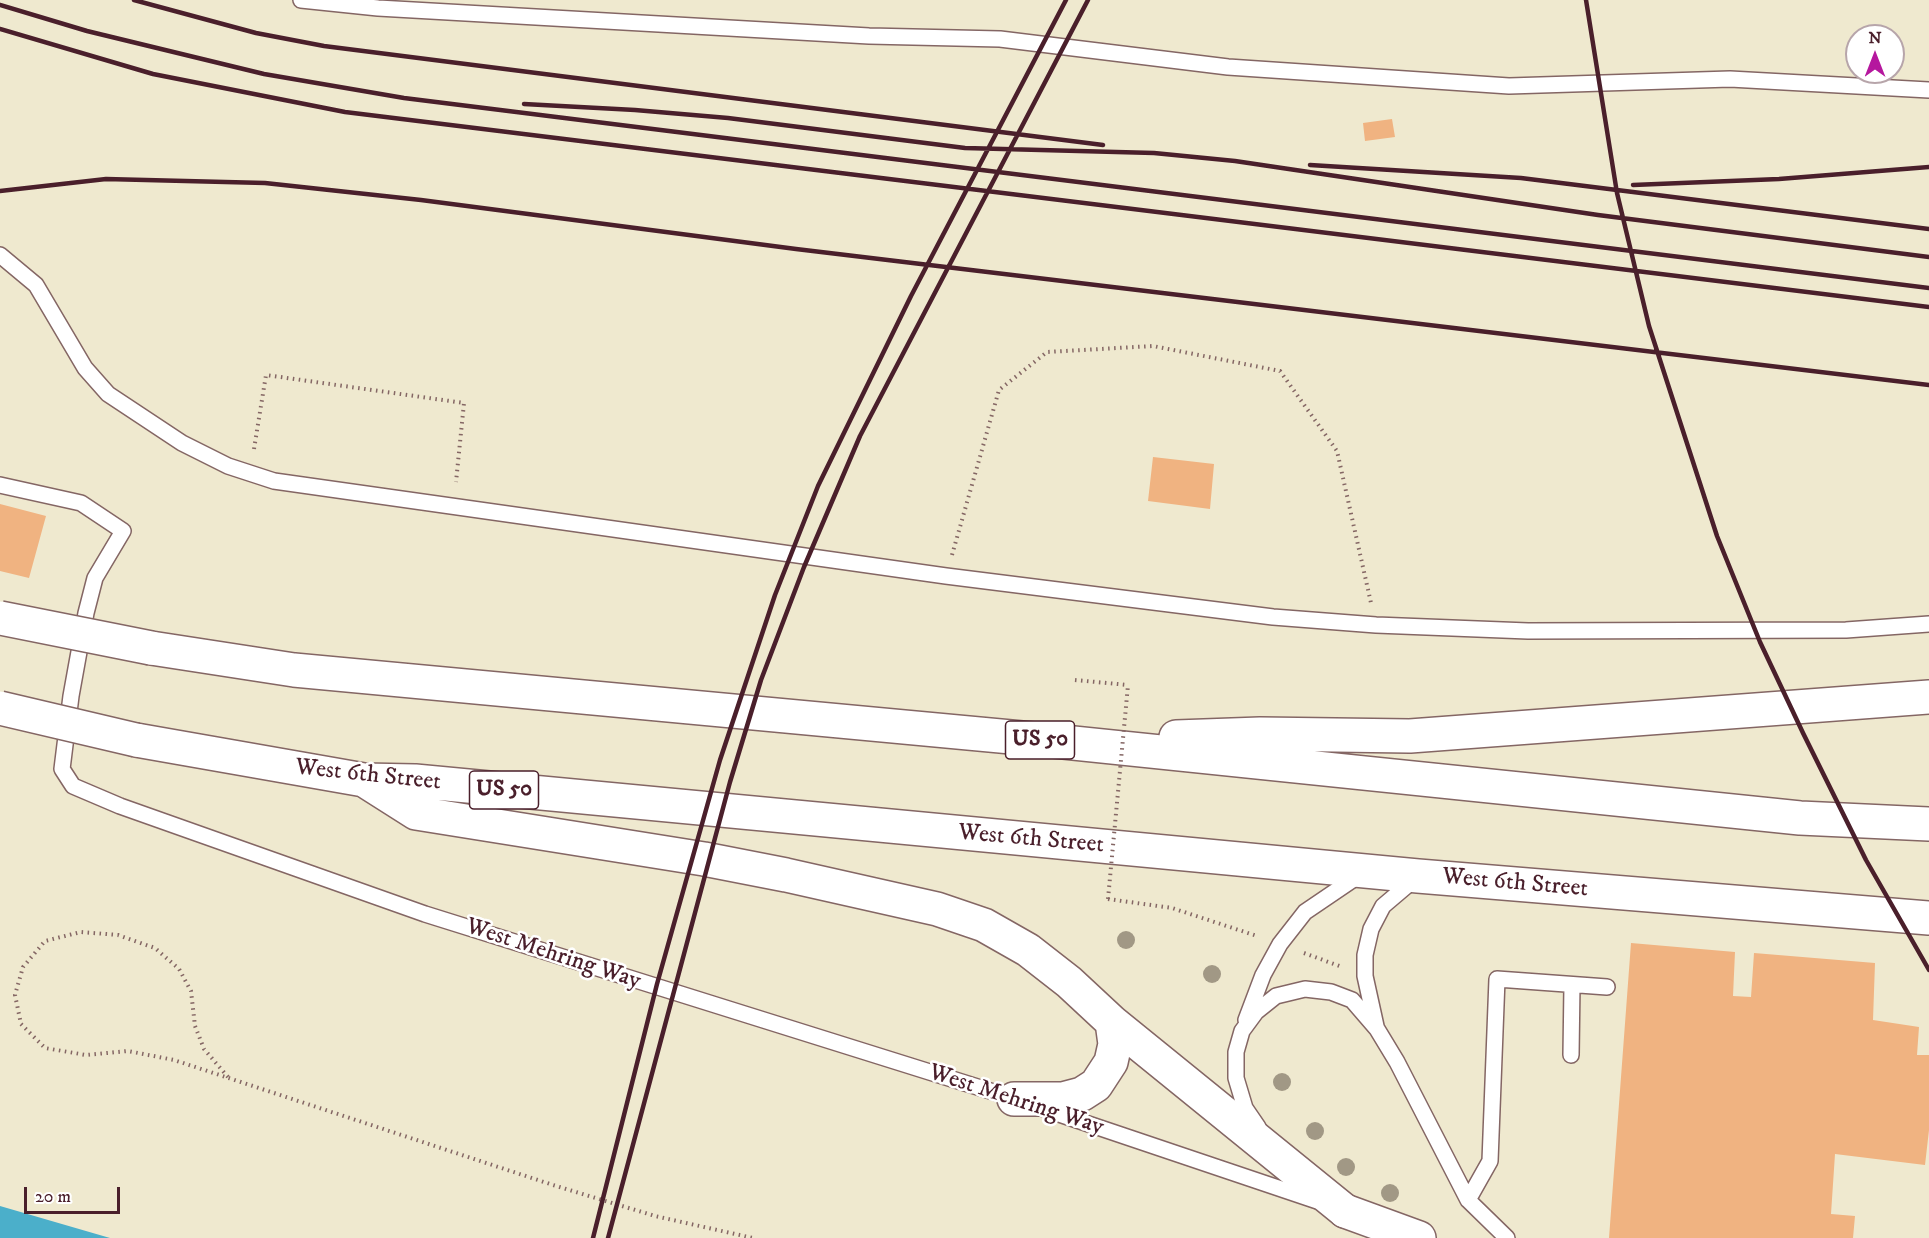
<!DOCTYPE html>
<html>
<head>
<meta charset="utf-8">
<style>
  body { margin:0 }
  #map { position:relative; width:1929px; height:1238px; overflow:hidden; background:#efe9cf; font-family:"IM FELL DW Pica",serif }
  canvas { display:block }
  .north { position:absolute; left:1845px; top:24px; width:60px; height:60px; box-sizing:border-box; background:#fff; border:2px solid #b7a5aa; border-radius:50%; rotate:0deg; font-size:16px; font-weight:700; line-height:24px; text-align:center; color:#4a1f2b }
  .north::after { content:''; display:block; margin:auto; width:21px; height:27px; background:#b5179e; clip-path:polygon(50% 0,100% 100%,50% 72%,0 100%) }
  .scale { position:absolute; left:24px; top:1187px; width:96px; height:27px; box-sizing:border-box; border:3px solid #4a1f2b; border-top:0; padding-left:8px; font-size:18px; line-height:21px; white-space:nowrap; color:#4a1f2b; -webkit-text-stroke:4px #fff; paint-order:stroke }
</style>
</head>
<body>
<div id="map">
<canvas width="1929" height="1238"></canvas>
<div class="north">N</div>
<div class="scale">20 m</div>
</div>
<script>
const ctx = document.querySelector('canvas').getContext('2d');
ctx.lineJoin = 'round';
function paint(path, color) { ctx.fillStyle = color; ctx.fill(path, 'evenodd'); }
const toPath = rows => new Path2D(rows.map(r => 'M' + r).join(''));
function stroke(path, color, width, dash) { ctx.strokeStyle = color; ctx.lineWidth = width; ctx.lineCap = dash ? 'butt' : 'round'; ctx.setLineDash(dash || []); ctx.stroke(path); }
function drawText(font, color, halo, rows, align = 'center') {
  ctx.font = font + ' "IM FELL DW Pica",serif'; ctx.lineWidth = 5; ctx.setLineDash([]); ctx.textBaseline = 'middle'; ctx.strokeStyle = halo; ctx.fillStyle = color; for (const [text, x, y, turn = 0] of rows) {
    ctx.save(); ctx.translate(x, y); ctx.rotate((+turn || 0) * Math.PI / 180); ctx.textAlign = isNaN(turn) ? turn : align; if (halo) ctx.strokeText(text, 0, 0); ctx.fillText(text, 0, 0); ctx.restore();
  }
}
paint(toPath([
  [0,1206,110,1238,0,1238]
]), '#4bafca');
paint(toPath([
  [1392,119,1395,137,1365,141,1363,123],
  [1153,457,1214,464,1210,509,1148,501],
  [0,504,46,516,29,578,0,571],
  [1631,943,1735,952,1733,996,1751,997,1754,953,1875,963,1873,1020,1919,1027,1917,1055,1929,1055,1929,1130,1925,1165,1835,1154,1831,1214,1855,1216,1853,1238,1609,1238]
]), '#f0b381');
const service = toPath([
  [301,0,378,8,869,36,1000,39,1228,67,1509,86,1730,79,1929,90],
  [0,255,36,285,85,368,108,394,182,443,228,466,274,481,946,576,1273,617,1376,625,1528,631,1846,630,1929,624],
  [0,485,81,503,123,531,95,578,86,613,71,696,62,769,73,786,120,806,425,914,1019,1100],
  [1246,1020,1263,975,1280,944,1305,912,1361,874],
  [1376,1026,1365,976,1365,955,1371,929,1383,906,1416,878],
  [1571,1055,1572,985],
  [1044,1109,1317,1201],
  [1258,1127,1245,1108,1236,1078,1236,1052,1242,1031,1256,1012,1276,996,1305,989,1331,992,1352,1000,1377,1029,1397,1062,1468,1200,1507,1238],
  [1468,1200,1490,1161,1497,979,1607,987]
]);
const secondary = toPath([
  [1345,1211,1419,1238]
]);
const motorway = toPath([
  [151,648,294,670,1054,741,1800,818,1929,824],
  [1176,737,1260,734,1410,736,1929,697],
  [136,740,364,780,415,781,1418,876,1929,918],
  [364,780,416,813,704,859,786,875,937,909,984,925,1028,950,1069,982,1112,1022,1345,1211],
  [1014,1099,1063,1099,1082,1094,1096,1085,1111,1062,1115,1044,1112,1022]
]);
stroke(service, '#846664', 18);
stroke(secondary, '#846664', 36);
stroke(motorway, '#846664', 36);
stroke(toPath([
  [254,449,266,375,464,403,456,482],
  [952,555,999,390,1047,352,1153,346,1280,371,1337,451,1371,603],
  [1075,680,1128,685],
  [1108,899,1172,908,1257,936],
  [1304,953,1342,967],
  [228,1077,204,1049,195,1026,191,991,179,969,155,948,118,935,81,932,45,941,23,967,15,995,21,1024,45,1048,86,1055,128,1051,174,1060,553,1185,655,1216,753,1238]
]), '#846664', 4, [1.5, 4.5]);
stroke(service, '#fff', 15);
stroke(secondary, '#fff', 33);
stroke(motorway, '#fff', 33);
stroke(toPath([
  [134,0,256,33,324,46,1103,145],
  [1586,0,1617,193,1649,326,1717,536,1760,642,1803,733,1866,860,1929,970],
  [0,5,87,31,264,74,404,98,1929,288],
  [0,29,153,74,345,112,1929,307],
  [524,104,635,110,728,118,965,148,1154,153,1235,161,1598,215,1929,257],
  [1310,165,1521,178,1929,229],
  [1633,185,1779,179,1929,167],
  [0,191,106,179,265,183,421,200,796,249,1929,385],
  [593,1238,657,984,720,760,775,595,818,486,911,296,1066,0],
  [608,1238,730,782,761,680,804,567,860,436,1088,0]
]), '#4a1f2b', 4.5);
const motorwayBridge = toPath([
  [0,618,151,648],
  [0,708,136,740]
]);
stroke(motorwayBridge, '#846664', 36, []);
stroke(toPath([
  [1108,899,1128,685]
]), '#846664', 4, [1.5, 4.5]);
stroke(motorwayBridge, '#fff', 33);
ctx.fillStyle = '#a19885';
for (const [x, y] of [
  [1126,940],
  [1212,974],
  [1282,1082],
  [1315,1131],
  [1346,1167],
  [1390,1193]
]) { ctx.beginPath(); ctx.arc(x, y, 9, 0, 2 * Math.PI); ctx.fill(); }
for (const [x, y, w] of [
  [1040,740,69],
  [504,790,69]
]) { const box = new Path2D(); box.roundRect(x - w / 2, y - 19, w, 38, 4.5); ctx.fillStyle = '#fff'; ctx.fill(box); stroke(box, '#4a1f2b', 1.5); }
drawText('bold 22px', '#4a1f2b', null, [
  ["US 50",1040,740],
  ["US 50",504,790]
]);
drawText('24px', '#4a1f2b', '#fff', [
  ["West 6th Street",368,776,6],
  ["West 6th Street",1031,840,5],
  ["West 6th Street",1515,884,5],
  ["West Mehring Way",553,955,18],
  ["West Mehring Way",1016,1101,18]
]);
</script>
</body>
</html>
